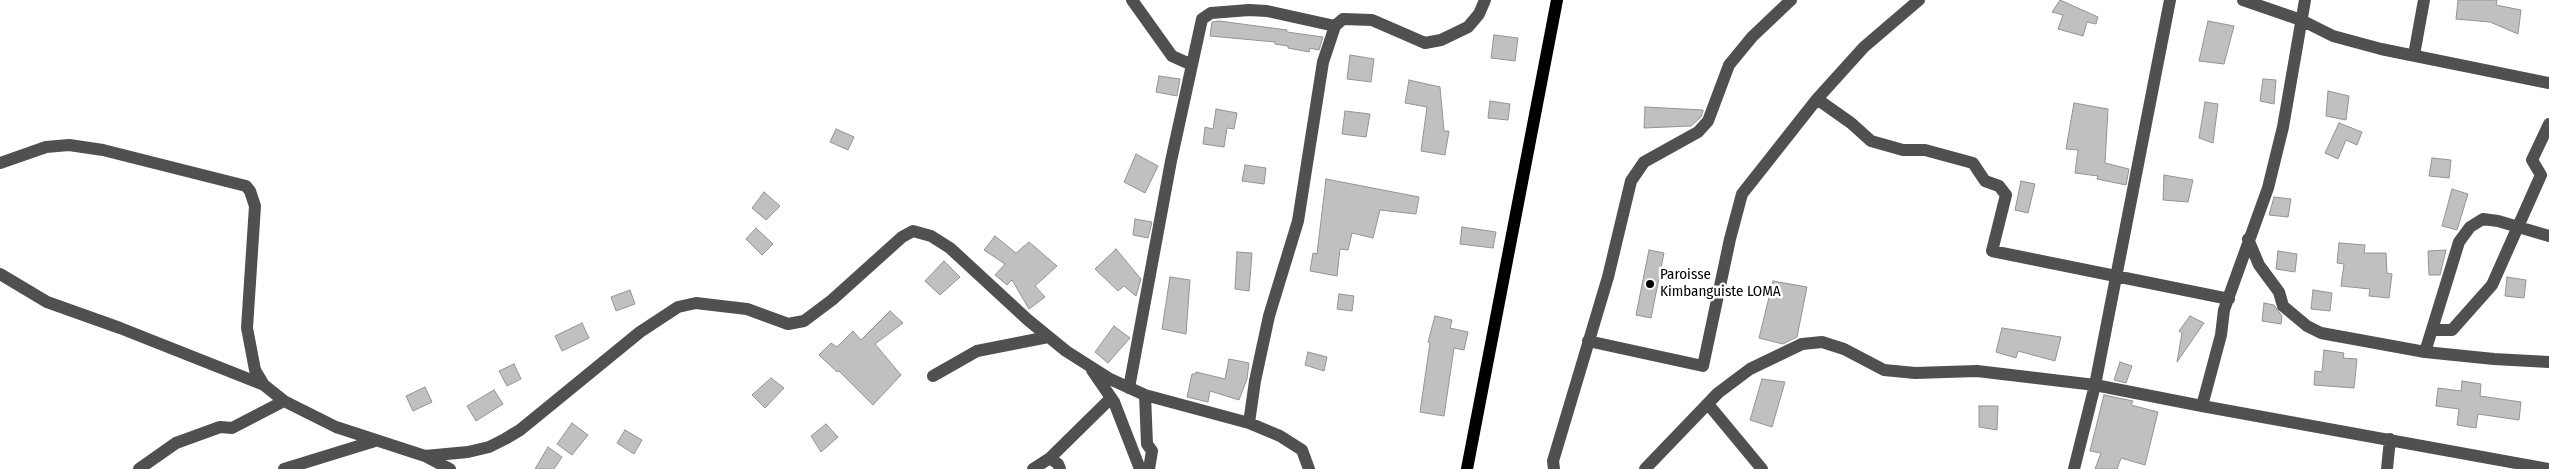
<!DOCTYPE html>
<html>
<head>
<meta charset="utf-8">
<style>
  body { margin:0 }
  canvas { display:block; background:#fff }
</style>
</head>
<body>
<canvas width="2549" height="469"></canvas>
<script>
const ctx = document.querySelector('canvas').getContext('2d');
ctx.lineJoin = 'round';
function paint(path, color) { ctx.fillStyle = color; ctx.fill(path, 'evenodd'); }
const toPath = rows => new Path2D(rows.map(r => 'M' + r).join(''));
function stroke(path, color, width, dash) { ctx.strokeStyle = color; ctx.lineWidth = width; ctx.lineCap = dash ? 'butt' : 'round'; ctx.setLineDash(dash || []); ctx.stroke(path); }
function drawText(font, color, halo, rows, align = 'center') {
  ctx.font = font + ' "Fira Sans Condensed",sans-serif'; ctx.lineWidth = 5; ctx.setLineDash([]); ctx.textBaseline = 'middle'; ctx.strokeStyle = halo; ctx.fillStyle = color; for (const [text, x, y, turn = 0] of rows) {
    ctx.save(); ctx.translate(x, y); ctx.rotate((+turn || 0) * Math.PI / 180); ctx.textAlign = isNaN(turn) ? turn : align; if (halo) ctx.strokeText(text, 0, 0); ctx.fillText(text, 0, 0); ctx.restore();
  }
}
const building = toPath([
  [2060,0,2098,17,2096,24,2087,22,2083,36,2058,29,2063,15,2052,12,2060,0],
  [2458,0,2497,0,2496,5,2521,10,2518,34,2490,22,2456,19,2458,0],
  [1219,21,1287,30,1287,32,1323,37,1319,50,1310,48,1309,52,1288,48,1288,46,1275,44,1275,42,1210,36,1212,22,1219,21],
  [2208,21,2234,26,2224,64,2199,61,2208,21],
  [1494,35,1518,38,1515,61,1491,58,1494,35],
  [1350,55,1374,59,1371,82,1347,79,1350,55],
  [1159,76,1180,79,1177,96,1156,92,1159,76],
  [2263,79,2276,80,2274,104,2260,101,2263,79],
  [1409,80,1440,87,1444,131,1449,131,1445,155,1421,151,1427,107,1405,103,1409,80],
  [2328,91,2349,96,2346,120,2326,116,2328,91],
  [1490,101,1510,104,1508,120,1488,118,1490,101],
  [2205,102,2218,104,2213,143,2199,138,2205,102],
  [2074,103,2108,109,2105,163,2129,169,2126,185,2097,179,2098,176,2075,173,2078,150,2066,149,2074,103],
  [1645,107,1703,110,1703,111,1701,117,1691,126,1644,128,1645,107],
  [1216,109,1237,113,1234,129,1227,128,1224,147,1203,144,1205,127,1213,129,1216,109],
  [1345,111,1370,114,1366,137,1342,134,1345,111],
  [2339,123,2362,132,2357,145,2346,140,2338,159,2325,153,2339,123],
  [836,129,854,137,848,150,830,142,836,129],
  [1136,154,1158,166,1145,193,1124,182,1136,154],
  [2432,158,2451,160,2449,178,2429,176,2432,158],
  [1245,165,1266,168,1264,184,1242,181,1245,165],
  [2164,175,2193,180,2188,202,2163,200,2164,175],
  [1326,179,1419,197,1416,214,1380,210,1373,238,1352,233,1348,250,1340,249,1337,276,1310,271,1313,253,1317,254,1326,179],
  [2021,181,2035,184,2028,213,2015,210,2021,181],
  [2452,189,2468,194,2457,230,2442,226,2452,189],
  [764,192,780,206,766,220,752,208,764,192],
  [2274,197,2291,199,2288,217,2269,215,2274,197],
  [1135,219,1152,222,1148,238,1133,235,1135,219],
  [1462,227,1496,232,1493,248,1460,244,1462,227],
  [756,228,773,244,762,255,746,239,756,228],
  [995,236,1016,253,1029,242,1057,266,1035,286,1045,297,1029,309,1012,280,1007,285,995,275,1005,264,984,250,995,236],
  [2339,243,2365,245,2364,253,2386,253,2387,273,2392,274,2389,298,2369,296,2370,289,2341,286,2344,264,2337,263,2339,243],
  [1116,249,1141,279,1136,296,1124,286,1118,291,1095,269,1116,249],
  [1649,250,1664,253,1651,318,1636,315,1649,250],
  [2446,250,2440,275,2429,275,2428,251,2446,250],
  [2278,251,2297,254,2295,272,2276,269,2278,251],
  [1237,252,1252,253,1249,291,1235,289,1237,252],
  [944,261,960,277,940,295,925,281,944,261],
  [1170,277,1190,280,1186,334,1162,329,1170,277],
  [2507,277,2526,280,2524,298,2505,296,2507,277],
  [1773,281,1807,287,1797,337,1783,344,1759,338,1773,281],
  [630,290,635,304,616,311,611,297,630,290],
  [2313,290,2332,293,2330,311,2311,309,2313,290],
  [1339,294,1354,296,1352,311,1337,309,1339,294],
  [2264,303,2274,305,2282,316,2281,324,2262,321,2264,303],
  [890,311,903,323,875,344,901,375,873,405,839,371,837,372,819,355,831,343,837,347,853,331,861,340,890,311],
  [1435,316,1452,320,1450,328,1468,332,1464,350,1454,348,1444,416,1420,412,1430,343,1428,342,1435,316],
  [2190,316,2204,323,2177,362,2182,333,2179,331,2190,316],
  [582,323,589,338,562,351,555,336,582,323],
  [1114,326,1130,338,1108,363,1095,352,1114,326],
  [2002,328,2061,337,2055,361,2018,351,2016,358,1996,352,2002,328],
  [2324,350,2344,353,2343,358,2357,359,2354,388,2314,385,2315,371,2322,372,2324,350],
  [1308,352,1327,357,1324,371,1305,365,1308,352],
  [1229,359,1249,363,1247,379,1239,400,1210,391,1208,402,1187,397,1192,374,1195,374,1196,372,1225,379,1229,359],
  [2120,362,2132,366,2126,383,2114,380,2120,362],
  [514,364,521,379,507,386,499,371,514,364],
  [771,378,784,388,765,408,752,395,771,378],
  [1762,379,1785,382,1772,427,1750,420,1762,379],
  [2462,381,2481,384,2480,396,2521,402,2519,420,2478,414,2476,428,2457,425,2459,409,2436,406,2438,388,2461,391,2462,381],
  [425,387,432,402,413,411,406,396,425,387],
  [494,390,503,404,476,421,467,406,494,390],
  [2104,395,2133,401,2131,405,2158,412,2145,465,2121,458,2117,469,2095,469,2101,453,2090,451,2104,395],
  [1979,406,1998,406,1997,430,1979,427,1979,406],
  [572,423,588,435,572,455,557,444,572,423],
  [826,424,838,437,821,452,811,436,826,424],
  [625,430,642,440,634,454,617,443,625,430],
  [548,447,562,457,554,469,535,469,548,447]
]);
paint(building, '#c0c0c0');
stroke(building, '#949494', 1);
stroke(toPath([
  [1132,0,1172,56,1192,65],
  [2243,0,2301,20,2333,36,2381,49,2549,83],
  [2414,55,2424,0],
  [1817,99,1864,47,1919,0],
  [0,163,46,147,69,145,103,150,246,186,250,191,255,206,247,328,255,370,264,385,284,401,336,427,425,456,450,469],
  [2248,239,2259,265,2279,292,2283,306,2307,326,2321,333,2425,352,2494,359,2549,362],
  [0,274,47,302,120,328,264,385],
  [2432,330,2452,330,2492,285,2541,175,2532,160,2549,124],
  [1588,341,1703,366,1730,239,1742,194,1817,99,1851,123,1871,141,1903,150,1925,150,1973,163,1985,181,1999,186,2006,195,1992,251,2229,299],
  [2425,352,2459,242,2470,227,2483,219,2498,221,2549,236],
  [1092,370,1114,402,1140,469],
  [933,376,977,351,1048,337],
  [1129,388,1171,161,1202,19,1211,13,1249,10,1267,11,1335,26],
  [1145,395,1147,444,1152,451,1149,469],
  [1708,404,1762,469],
  [2202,406,2221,335,2224,310,2268,188,2283,127,2305,0],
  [1249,423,1255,381,1269,316,1298,221,1323,62,1335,26,1343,19,1372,20,1425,43,1441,40,1468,27,1479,14,1485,0],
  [425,456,468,452,489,447,505,439,520,430,640,332,678,307,696,303,721,306,747,309,788,324,804,321,832,300,902,237,913,231,931,236,950,248,1028,320,1066,351,1110,379,1145,395,1249,423,1280,436,1302,450,1309,469],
  [139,469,176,443,220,427,232,428,284,401],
  [284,469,375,441],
  [1033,469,1050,458],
  [1060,469,1058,464,1050,458,1111,398],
  [1554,469,1553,461,1608,277,1631,181,1644,162,1698,132,1708,121,1729,65,1752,37,1791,0],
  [1645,469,1718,393,1750,369,1802,344,1822,342,1844,349,1884,370,1915,373,1977,371,2095,385,2202,406,2549,469],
  [2074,469,2095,385,2170,0],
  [2387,469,2390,439]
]), '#505050', 12);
stroke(toPath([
  [1467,469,1557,0]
]), '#000', 12);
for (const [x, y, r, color] of [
  [1650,284,5,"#000"]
]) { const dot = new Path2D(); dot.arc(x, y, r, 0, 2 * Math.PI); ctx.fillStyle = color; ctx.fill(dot); stroke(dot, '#fff', 2); }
drawText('15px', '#000', '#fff', [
  ["Paroisse",1660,275],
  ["Kimbanguiste LOMA",1660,292]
], 'left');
</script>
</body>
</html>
